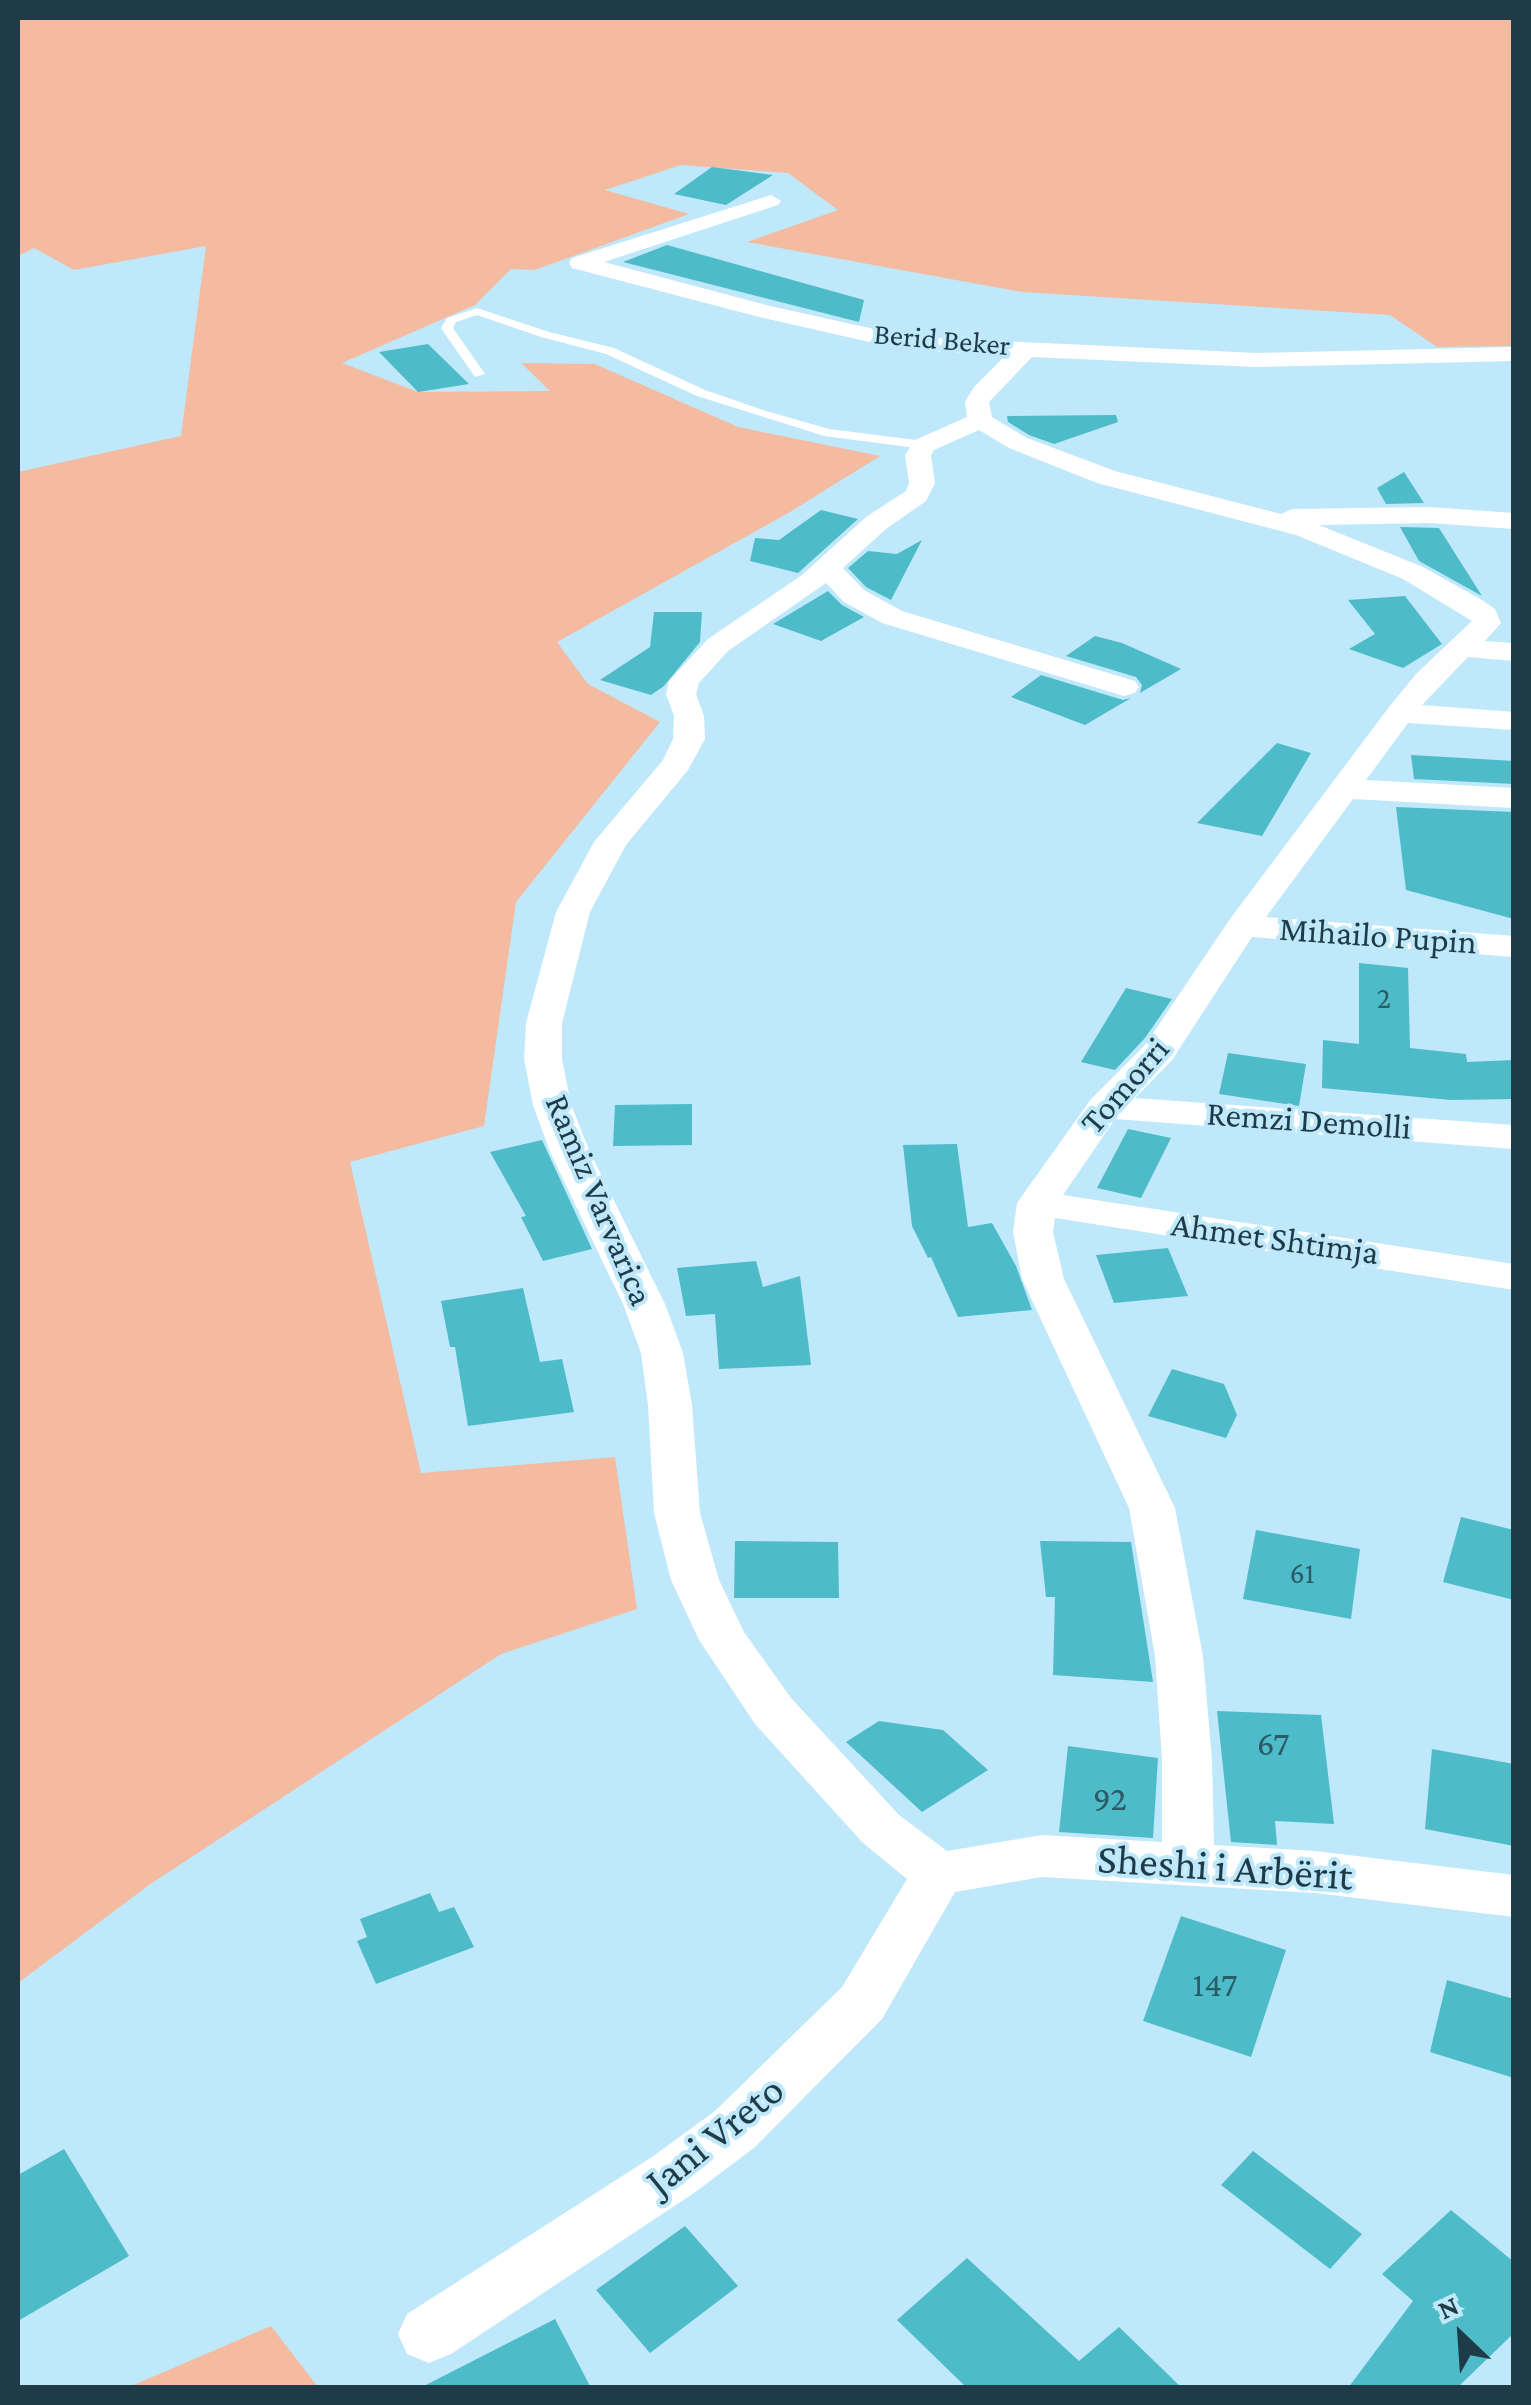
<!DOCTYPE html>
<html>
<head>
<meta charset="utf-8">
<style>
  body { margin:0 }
  #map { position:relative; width:1531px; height:2405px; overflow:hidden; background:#bfe8fa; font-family:"Crimson Pro",serif }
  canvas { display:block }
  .frame { position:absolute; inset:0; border:20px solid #1e3b47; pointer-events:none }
  .north { position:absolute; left:1411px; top:2285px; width:100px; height:100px; -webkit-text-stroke:8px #bfe8fa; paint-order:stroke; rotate:335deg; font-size:28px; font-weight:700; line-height:40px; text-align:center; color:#1e3b47 }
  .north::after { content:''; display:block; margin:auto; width:35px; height:45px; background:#1e3b47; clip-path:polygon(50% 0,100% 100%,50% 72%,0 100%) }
</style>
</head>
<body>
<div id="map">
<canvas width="1531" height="2405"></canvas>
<div class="frame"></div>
<div class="north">N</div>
</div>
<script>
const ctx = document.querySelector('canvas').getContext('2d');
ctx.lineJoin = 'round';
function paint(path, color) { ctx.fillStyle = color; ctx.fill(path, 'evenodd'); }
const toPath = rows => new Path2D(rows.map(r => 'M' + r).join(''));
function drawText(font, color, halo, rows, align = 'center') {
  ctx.font = font + ' "Crimson Pro",serif'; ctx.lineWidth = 8; ctx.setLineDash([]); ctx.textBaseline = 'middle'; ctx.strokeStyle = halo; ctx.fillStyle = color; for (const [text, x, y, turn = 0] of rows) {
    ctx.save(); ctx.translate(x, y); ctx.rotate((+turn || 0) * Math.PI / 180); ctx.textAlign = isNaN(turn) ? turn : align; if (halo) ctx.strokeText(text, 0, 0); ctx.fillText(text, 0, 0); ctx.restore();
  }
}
paint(toPath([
  [18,18,1513,18,1513,346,1437,347,1390,315,1022,292,747,242,838,210,788,173,681,165,605,190,689,214,535,270,511,269,475,305,342,363,418,392,550,391,521,363,595,364,738,427,880,456,790,512,557,642,588,684,660,722,516,902,484,1126,350,1162,421,1473,615,1457,637,1609,501,1654,149,1885,18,1983,18,472,181,436,206,246,74,270,34,248,18,256],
  [271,2326,318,2387,129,2387]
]), '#f4bba1');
paint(toPath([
  [712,167,773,175,726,205,674,194],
  [667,245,864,300,859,322,623,262],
  [428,344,469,384,418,392,379,352],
  [1116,415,1118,422,1054,444,1029,435,1008,422,1007,416],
  [1404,472,1424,503,1386,504,1377,488],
  [821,510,858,519,798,573,750,561,755,538,779,540],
  [1400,527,1439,528,1482,596,1419,561],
  [922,540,891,600,866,587,848,568,868,551,897,554],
  [828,591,842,605,864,617,821,641,773,624],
  [1405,596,1442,644,1403,668,1349,649,1375,634,1348,600],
  [654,612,702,612,700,642,664,686,651,695,600,680,650,647],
  [1095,636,1122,643,1181,669,1140,693,1142,685,1136,677,1066,656],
  [1041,675,1123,700,1131,698,1085,725,1011,697],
  [1277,743,1311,753,1262,836,1197,823],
  [1411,755,1514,761,1514,784,1414,779],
  [1396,807,1514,812,1514,919,1406,890],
  [1359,963,1408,968,1410,1048,1466,1054,1467,1062,1514,1060,1514,1099,1451,1100,1322,1088,1323,1040,1359,1044],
  [1126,988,1172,999,1145,1038,1115,1070,1081,1062],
  [1228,1053,1306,1064,1299,1106,1219,1094],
  [692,1104,692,1145,613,1146,615,1105],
  [1128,1129,1171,1138,1141,1198,1097,1188],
  [542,1140,592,1249,543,1261,521,1217,526,1216,490,1152],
  [957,1144,968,1227,992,1223,1016,1266,1032,1310,958,1317,931,1257,928,1258,912,1226,903,1145],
  [1168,1248,1188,1296,1114,1303,1096,1255],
  [756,1261,763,1287,800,1276,811,1365,719,1369,715,1314,686,1316,677,1268],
  [523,1288,540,1362,562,1359,574,1412,468,1426,455,1347,450,1347,441,1301],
  [1172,1369,1224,1384,1237,1415,1226,1438,1148,1416],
  [1461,1517,1514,1530,1514,1600,1443,1582],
  [1256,1530,1360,1549,1351,1619,1243,1599],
  [735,1541,838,1542,839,1598,734,1598],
  [1040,1541,1131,1542,1153,1682,1053,1675,1055,1597,1046,1597],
  [1217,1711,1321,1715,1334,1824,1275,1821,1277,1845,1231,1842],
  [879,1721,943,1730,988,1770,922,1812,846,1742],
  [1068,1746,1158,1758,1153,1838,1059,1832],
  [1432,1749,1514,1764,1514,1846,1425,1829],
  [430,1893,439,1912,454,1907,474,1947,376,1984,357,1941,367,1937,360,1919],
  [1181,1916,1286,1950,1251,2057,1143,2021],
  [1447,1980,1514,1999,1514,2078,1430,2052],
  [64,2149,129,2256,18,2321,18,2175],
  [1253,2151,1362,2234,1330,2269,1221,2185],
  [1451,2210,1514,2262,1514,2333,1457,2388,1348,2388,1413,2301,1382,2274],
  [685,2226,738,2286,650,2353,596,2290],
  [967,2258,1079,2361,1119,2327,1182,2388,967,2388,897,2320],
  [555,2319,591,2388,420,2388]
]), '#4ebbc8');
paint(toPath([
  [477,308,549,332,614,348,705,390,763,410,829,429,924,441,930,445,924,449,824,436,697,396,606,354,541,337,477,315,456,322,453,328,485,374,475,377,441,328,447,318,477,308]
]), '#fff');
paint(toPath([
  [771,195,781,201,778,205,604,262,770,306,874,329,937,338,1257,353,1514,347,1514,361,1257,367,1032,357,989,402,992,417,1027,438,1115,471,1281,514,1292,509,1429,507,1514,513,1514,529,1429,523,1319,525,1423,567,1482,600,1495,609,1501,623,1485,641,1514,643,1514,661,1468,657,1422,705,1514,712,1514,730,1408,723,1366,780,1514,788,1514,808,1353,799,1266,917,1514,936,1514,957,1252,937,1172,1060,1135,1098,1514,1125,1514,1149,1115,1119,1063,1195,1514,1264,1514,1290,1055,1218,1053,1232,1064,1279,1175,1508,1203,1656,1212,1760,1214,1845,1315,1851,1514,1875,1514,1917,1315,1893,1042,1877,955,1892,882,2019,755,2147,694,2193,451,2354,429,2363,407,2354,398,2334,407,2314,652,2157,715,2111,842,1987,907,1879,863,1843,755,1724,699,1640,671,1580,654,1513,648,1405,641,1353,623,1304,550,1152,533,1105,524,1059,526,1023,556,912,594,842,663,760,673,739,674,716,666,694,669,681,708,639,802,575,866,517,906,491,909,483,905,455,915,440,967,417,965,402,974,387,1006,355,937,352,874,343,759,317,572,268,569,263,572,258,771,195],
  [979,430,1009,448,1097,483,1296,535,1403,579,1472,621,1416,674,1389,707,1230,919,1145,1045,1091,1099,1017,1203,1013,1232,1022,1279,1129,1508,1155,1656,1162,1760,1162,1842,1042,1835,947,1851,899,1815,791,1698,744,1632,719,1580,700,1513,692,1405,683,1353,665,1304,590,1152,571,1105,562,1059,562,1023,590,912,626,845,688,770,705,739,704,716,696,694,699,683,728,651,826,583,844,602,882,623,1124,696,1135,693,1139,687,1135,681,902,611,864,590,843,568,886,529,926,501,935,483,931,455,934,450,979,430]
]), '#fff');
drawText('30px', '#1e3b47', '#bfe8fa', [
  ["Berid Beker",942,340,5]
]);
drawText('30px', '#2a5b67', null, [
  ["2",1384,999],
  ["61",1302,1574]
]);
drawText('35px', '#1e3b47', '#bfe8fa', [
  ["Mihailo Pupin",1378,936,4],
  ["Tomorri",1125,1086,-49],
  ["Remzi Demolli",1309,1121,4],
  ["Ramiz Varvarica",599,1200,67],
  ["Ahmet Shtimja",1275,1239,8]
]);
drawText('35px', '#2a5b67', null, [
  ["67",1273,1744],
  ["92",1110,1799],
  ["147",1215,1985]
]);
drawText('42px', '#1e3b47', '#bfe8fa', [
  ["Sheshi i Arbërit",1225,1868,4],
  ["Jani Vreto",715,2136,-39]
]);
</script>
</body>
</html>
